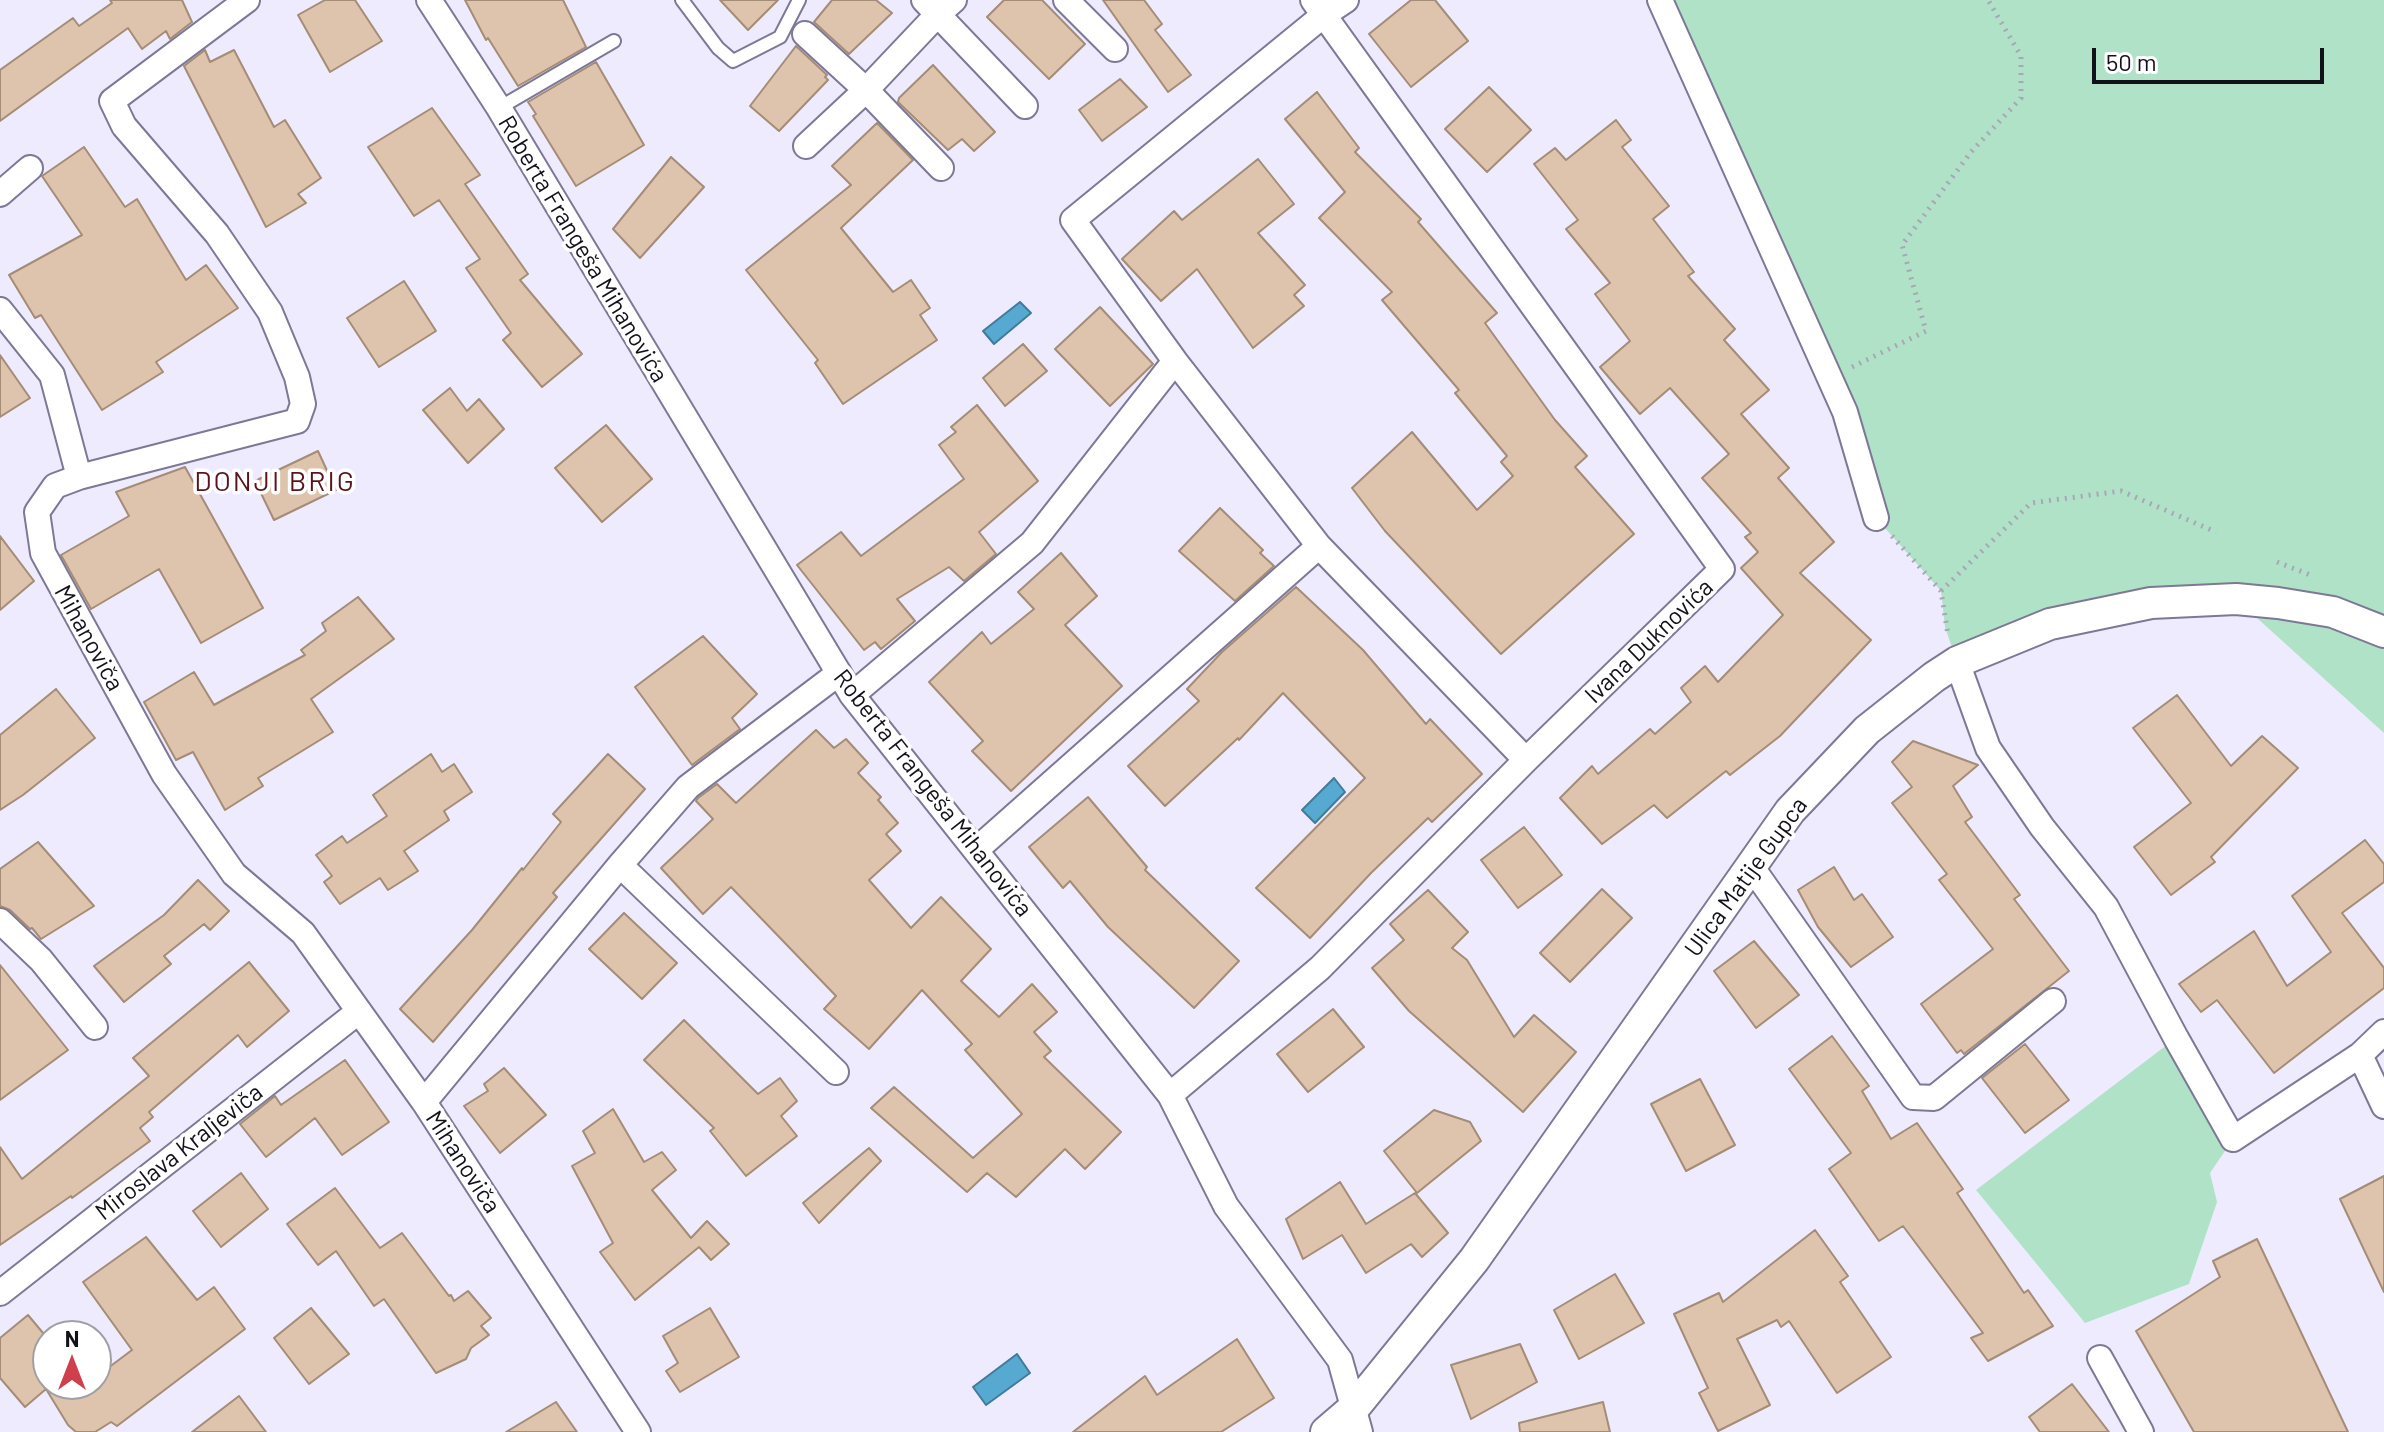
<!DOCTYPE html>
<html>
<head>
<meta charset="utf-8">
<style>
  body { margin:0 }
  #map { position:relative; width:2384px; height:1432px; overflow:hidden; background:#eeebff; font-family:Barlow,sans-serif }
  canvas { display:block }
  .north { position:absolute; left:32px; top:1320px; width:80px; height:80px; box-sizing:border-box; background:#fff; border:2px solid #a0a0a4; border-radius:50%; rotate:0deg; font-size:22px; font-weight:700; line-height:32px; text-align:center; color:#12111b }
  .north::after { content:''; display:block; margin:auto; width:28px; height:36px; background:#cf3f4c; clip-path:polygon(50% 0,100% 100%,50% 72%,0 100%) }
  .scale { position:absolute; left:2092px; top:48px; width:232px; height:36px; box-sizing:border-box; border:4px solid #12111b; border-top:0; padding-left:10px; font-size:24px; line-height:28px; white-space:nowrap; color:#12111b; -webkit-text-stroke:6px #fff; paint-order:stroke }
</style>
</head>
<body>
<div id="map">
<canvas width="2384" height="1432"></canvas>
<div class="north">N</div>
<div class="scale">50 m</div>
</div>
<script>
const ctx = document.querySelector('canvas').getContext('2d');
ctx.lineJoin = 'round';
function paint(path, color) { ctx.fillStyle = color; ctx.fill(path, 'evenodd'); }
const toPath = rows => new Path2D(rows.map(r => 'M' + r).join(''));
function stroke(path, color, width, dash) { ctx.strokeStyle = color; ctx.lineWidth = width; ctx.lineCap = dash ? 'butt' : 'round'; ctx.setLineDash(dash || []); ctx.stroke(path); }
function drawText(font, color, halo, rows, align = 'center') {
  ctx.font = font + ' Barlow,sans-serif'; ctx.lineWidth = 7; ctx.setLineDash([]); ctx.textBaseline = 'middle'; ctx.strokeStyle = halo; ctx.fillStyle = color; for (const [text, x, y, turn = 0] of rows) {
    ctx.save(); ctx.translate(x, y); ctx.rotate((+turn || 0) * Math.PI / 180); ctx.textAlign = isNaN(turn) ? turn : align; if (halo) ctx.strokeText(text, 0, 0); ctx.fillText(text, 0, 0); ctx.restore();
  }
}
paint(toPath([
  [1660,0,2384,0,2384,733,2236,599,2151,603,1957,662,1945,627,1941,591,1876,518],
  [2176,1038,2233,1139,2210,1173,2217,1202,2189,1284,2085,1323,1976,1190]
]), '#b0e2c7');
const water = toPath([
  [1020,302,1031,313,994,344,983,331,1020,302],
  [1334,778,1345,792,1315,823,1302,810,1334,778],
  [1017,1354,1030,1373,986,1405,973,1387,1017,1354]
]);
paint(water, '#56a9d1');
stroke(water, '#427b9a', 2);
const building = toPath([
  [110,0,182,0,192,22,170,39,166,31,142,49,128,28,0,121,0,70,73,18,79,26,112,3,110,0],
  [325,0,355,0,382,41,330,72,298,15,325,0],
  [465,0,563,0,586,47,518,86,488,38,486,40,465,0],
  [720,0,778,0,748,30,720,0],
  [832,0,876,0,892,13,849,54,814,22,832,0],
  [1004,0,1042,0,1085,44,1049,79,987,17,1004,0],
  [1103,0,1144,0,1162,24,1155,30,1191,75,1168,92,1103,0],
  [1411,0,1435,0,1468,41,1411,87,1369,34,1411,0],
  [796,46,827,75,825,77,828,80,779,131,750,106,796,46],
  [205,50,210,62,234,50,274,127,285,120,321,178,298,194,306,203,266,227,184,66,205,50],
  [596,62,644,145,576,186,533,116,536,114,528,102,596,62],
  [933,65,995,132,974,151,962,139,948,150,898,102,899,98,933,65],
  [1120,79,1147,107,1102,141,1079,110,1120,79],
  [1489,87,1531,130,1487,172,1445,129,1489,87],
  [1317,92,1359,148,1355,152,1421,219,1418,222,1497,313,1485,323,1555,420,1587,456,1575,467,1634,534,1501,654,1385,531,1352,488,1412,432,1477,510,1513,476,1501,462,1507,456,1455,393,1459,390,1382,300,1392,292,1319,218,1345,192,1285,119,1317,92],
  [432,108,480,175,465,184,528,274,520,280,582,354,542,387,503,340,511,333,466,268,480,259,439,200,414,216,368,147,432,108],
  [1616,120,1631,140,1622,147,1669,206,1653,219,1694,272,1688,276,1735,329,1724,340,1769,390,1741,414,1789,468,1778,478,1834,542,1800,573,1871,640,1780,736,1730,775,1726,771,1667,818,1654,805,1602,844,1560,798,1592,766,1598,774,1650,729,1655,734,1691,702,1681,688,1705,666,1718,682,1783,615,1741,568,1758,552,1745,537,1751,533,1702,478,1729,454,1670,388,1640,414,1600,367,1630,341,1595,294,1610,283,1566,229,1578,220,1534,164,1555,148,1566,160,1616,120],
  [877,123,913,160,841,228,893,292,911,280,930,308,920,315,937,340,843,404,815,363,818,360,746,270,851,185,832,166,877,123],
  [84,147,125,207,137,199,186,280,206,265,238,308,156,362,163,372,102,410,41,315,35,318,9,275,82,235,42,176,84,147],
  [671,157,704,187,640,258,613,229,671,157],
  [1258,159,1294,204,1258,233,1305,285,1294,295,1304,306,1253,348,1197,269,1161,301,1122,259,1174,211,1182,220,1258,159],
  [404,281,436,331,379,367,347,318,404,281],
  [1100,307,1153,364,1110,406,1055,349,1100,307],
  [1023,344,1047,371,1005,406,983,378,1023,344],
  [0,355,30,398,0,417,0,355],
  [450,388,467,411,479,399,504,429,468,463,423,410,450,388],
  [977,405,1038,481,979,532,996,554,964,581,949,567,897,599,915,621,881,649,875,642,864,650,797,565,841,532,861,556,964,479,939,445,956,432,951,427,977,405],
  [606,425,652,479,602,522,555,468,606,425],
  [318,451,336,490,274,520,255,481,318,451],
  [185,467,263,608,201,643,159,569,91,609,61,555,129,516,116,492,185,467],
  [1220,508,1263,550,1260,553,1274,566,1235,601,1179,551,1220,508],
  [0,536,34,581,0,610,0,536],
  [1061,553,1097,596,1065,625,1122,686,1011,791,972,751,983,741,929,682,982,632,991,644,1034,609,1018,592,1061,553],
  [1296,587,1363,650,1426,724,1430,719,1482,774,1432,822,1428,818,1371,873,1310,938,1256,888,1365,778,1283,693,1239,740,1238,738,1165,806,1128,766,1199,701,1187,689,1222,652,1296,587],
  [358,597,394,639,311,699,333,732,258,778,263,786,225,810,193,752,176,760,144,702,194,672,214,705,305,655,301,650,326,631,322,623,358,597],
  [703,636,757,694,732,718,740,729,692,765,635,687,703,636],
  [56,689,95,738,23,795,0,810,0,735,56,689],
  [2177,695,2231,766,2262,736,2298,768,2211,857,2215,862,2171,895,2134,847,2191,803,2133,728,2177,695],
  [816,730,834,748,846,739,868,763,858,773,881,797,878,800,898,823,886,834,901,851,869,880,911,928,941,897,991,949,961,981,999,1017,1032,984,1057,1012,1034,1032,1051,1051,1044,1057,1121,1132,1085,1169,1065,1149,1016,1197,987,1173,967,1192,871,1108,894,1087,973,1158,1022,1114,965,1050,972,1044,922,990,869,1049,824,1009,836,996,731,887,703,914,661,868,713,819,696,801,698,798,717,784,736,803,816,730],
  [1913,741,1978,765,1953,786,1972,817,1965,822,2020,895,2014,899,2069,971,1964,1054,1961,1050,1957,1053,1921,1004,1993,949,1939,880,1947,874,1892,803,1912,787,1892,762,1913,741],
  [431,754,442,772,454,764,472,792,444,811,449,820,404,851,418,871,388,890,380,878,340,904,324,882,332,876,316,855,342,836,347,843,387,816,373,795,431,754],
  [608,754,645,789,553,893,557,897,433,1042,400,1009,472,930,522,868,523,870,561,822,553,814,608,754],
  [1088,797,1147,867,1145,870,1239,961,1194,1008,1108,927,1070,881,1063,888,1029,847,1088,797],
  [1524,827,1562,875,1518,908,1481,860,1524,827],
  [2365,840,2384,864,2384,882,2342,913,2384,968,2384,988,2274,1073,2217,1000,2201,1012,2179,984,2254,931,2287,986,2331,952,2292,896,2365,840],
  [38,842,94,906,41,939,32,928,30,929,10,910,0,906,0,869,38,842],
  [1834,867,1854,900,1862,894,1893,937,1851,967,1818,927,1798,890,1834,867],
  [198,880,229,911,210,930,204,924,164,956,171,964,124,1002,94,966,164,915,198,880],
  [1602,889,1632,918,1570,982,1540,953,1602,889],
  [1428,890,1468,932,1452,948,1467,960,1514,1037,1534,1015,1576,1052,1523,1112,1409,1011,1372,968,1404,940,1390,924,1428,890],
  [624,913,677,963,642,999,589,949,624,913],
  [1754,941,1799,995,1756,1028,1714,971,1754,941],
  [249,962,289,1011,247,1047,238,1035,149,1112,153,1117,140,1128,150,1141,72,1198,71,1196,0,1245,0,1147,22,1179,149,1076,133,1058,249,962],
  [0,965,68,1050,0,1100,0,965],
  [1333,1009,1364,1047,1308,1092,1277,1054,1333,1009],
  [684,1020,758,1094,780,1078,797,1101,781,1116,797,1136,746,1176,710,1131,714,1128,644,1060,684,1020],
  [1832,1036,1869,1086,1862,1091,1891,1139,1917,1123,1963,1189,1957,1193,2024,1293,2028,1290,2053,1326,1988,1361,1971,1338,1983,1333,1903,1226,1879,1241,1829,1169,1851,1153,1789,1069,1832,1036],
  [2025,1044,2069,1100,2025,1133,1982,1078,2025,1044],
  [345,1060,389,1122,342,1155,315,1118,266,1157,240,1124,275,1096,281,1105,345,1060],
  [504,1068,546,1115,500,1153,464,1106,488,1091,484,1084,504,1068],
  [1700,1079,1735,1145,1686,1171,1651,1104,1700,1079],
  [613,1109,644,1162,662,1152,676,1170,652,1190,691,1238,707,1221,729,1244,711,1260,699,1247,635,1300,600,1252,613,1243,572,1166,595,1153,583,1131,613,1109],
  [1434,1110,1470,1122,1481,1141,1417,1193,1384,1151,1434,1110],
  [869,1148,881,1161,819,1223,803,1203,869,1148],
  [241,1173,268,1209,221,1247,193,1211,241,1173],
  [2384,1176,2384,1292,2340,1199,2384,1176],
  [1340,1182,1366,1224,1415,1193,1448,1233,1422,1257,1411,1244,1366,1273,1342,1235,1303,1259,1286,1219,1340,1182],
  [335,1188,380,1248,402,1233,449,1296,451,1295,454,1301,468,1291,491,1318,481,1326,489,1335,471,1348,466,1359,436,1373,384,1299,374,1306,336,1251,318,1265,287,1224,335,1188],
  [1815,1230,1848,1276,1840,1282,1891,1357,1837,1393,1789,1321,1781,1327,1777,1320,1737,1339,1770,1405,1718,1431,1699,1393,1708,1388,1674,1314,1719,1293,1723,1302,1815,1230],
  [146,1237,197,1300,214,1287,245,1329,117,1426,111,1422,95,1432,76,1432,68,1425,46,1389,25,1407,0,1378,0,1338,28,1315,48,1339,48,1384,96,1384,96,1377,132,1350,83,1282,146,1237],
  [2257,1239,2348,1432,2194,1432,2136,1331,2220,1277,2213,1261,2257,1239],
  [1615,1274,1644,1323,1579,1359,1554,1310,1615,1274],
  [311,1308,349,1354,309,1384,274,1338,311,1308],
  [710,1308,739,1357,680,1392,666,1371,678,1363,663,1336,710,1308],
  [1237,1339,1274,1398,1221,1432,1073,1432,1145,1376,1157,1395,1237,1339],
  [1520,1344,1537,1382,1471,1419,1451,1365,1520,1344],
  [2072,1384,2109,1432,2040,1432,2029,1417,2072,1384],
  [239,1396,266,1432,192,1432,239,1396],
  [556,1402,577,1432,506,1432,556,1402],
  [1603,1402,1610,1432,1520,1432,1519,1423,1603,1402]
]);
paint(building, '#dec4ac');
stroke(building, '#a48c76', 2);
const service = toPath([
  [682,0,718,48,733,61,780,37,799,0],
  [499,108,614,41]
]);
const minor = toPath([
  [247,0,112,101,124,126,217,234,270,312,297,377,303,404,297,421,79,477,55,486,37,512,43,553,164,774,234,874,303,933,424,1102,638,1432],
  [429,0,499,108,852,695,1170,1095,1226,1206,1340,1360,1360,1432],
  [924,0,1025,106],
  [1066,0,1115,49],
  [1346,0,1325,14,1073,220,1175,361,1319,546,1526,760],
  [1660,0,1845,412,1876,518],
  [805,34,866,90,941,168],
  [806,146,866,90,937,15,954,0],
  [0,194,30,168],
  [0,310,52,375,79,477],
  [1957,662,1988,748,2042,827,2106,907,2176,1038,2233,1139,2360,1055,2384,1032],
  [852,695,1032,543,1175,361],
  [976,850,1319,546],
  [620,865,836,1072],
  [1751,866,1913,1097,1934,1098,2053,1001],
  [0,921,41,960,95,1027],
  [2360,1055,2384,1106],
  [1170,1095,1320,968,1526,760,1722,569,1313,0],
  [424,1102,620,865,688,787,839,673],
  [0,1293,358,1012],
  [2100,1358,2141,1432]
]);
const tertiary = toPath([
  [1326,1432,1354,1408,1474,1260,1790,811,1867,730,1934,677,1957,662,2050,624,2151,603,2236,599,2278,603,2333,612,2384,632]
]);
stroke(service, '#7d7895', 16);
stroke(minor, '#7d7895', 28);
stroke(tertiary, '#7d7895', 34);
stroke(toPath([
  [1852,367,1926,331,1902,245,1971,152,2021,98,2021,56,1988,0],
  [1892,536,1941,591,1948,635],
  [2277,562,2313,576],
  [1941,591,2031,503,2121,491,2216,532]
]), '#a9a6b7', 5, [2, 6]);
stroke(service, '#fff', 12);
stroke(minor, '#fff', 24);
stroke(tertiary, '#fff', 30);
drawText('24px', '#12111b', '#fff', [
  ["Roberta Frangeša Mihanovića",583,249,59],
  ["Mihanoviča",89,638,61],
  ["Ivana Duknovića",1649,641,-44],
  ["Roberta Frangeša Mihanovića",933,793,52],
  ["Ulica Matije Gupca",1746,877,-54],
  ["Miroslava Kraljeviča",179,1152,-38],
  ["Mihanoviča",463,1162,57]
]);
ctx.letterSpacing = '2px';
drawText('28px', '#59141b', '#fff', [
  ["DONJI BRIG",275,482]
]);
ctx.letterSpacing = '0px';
</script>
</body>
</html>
